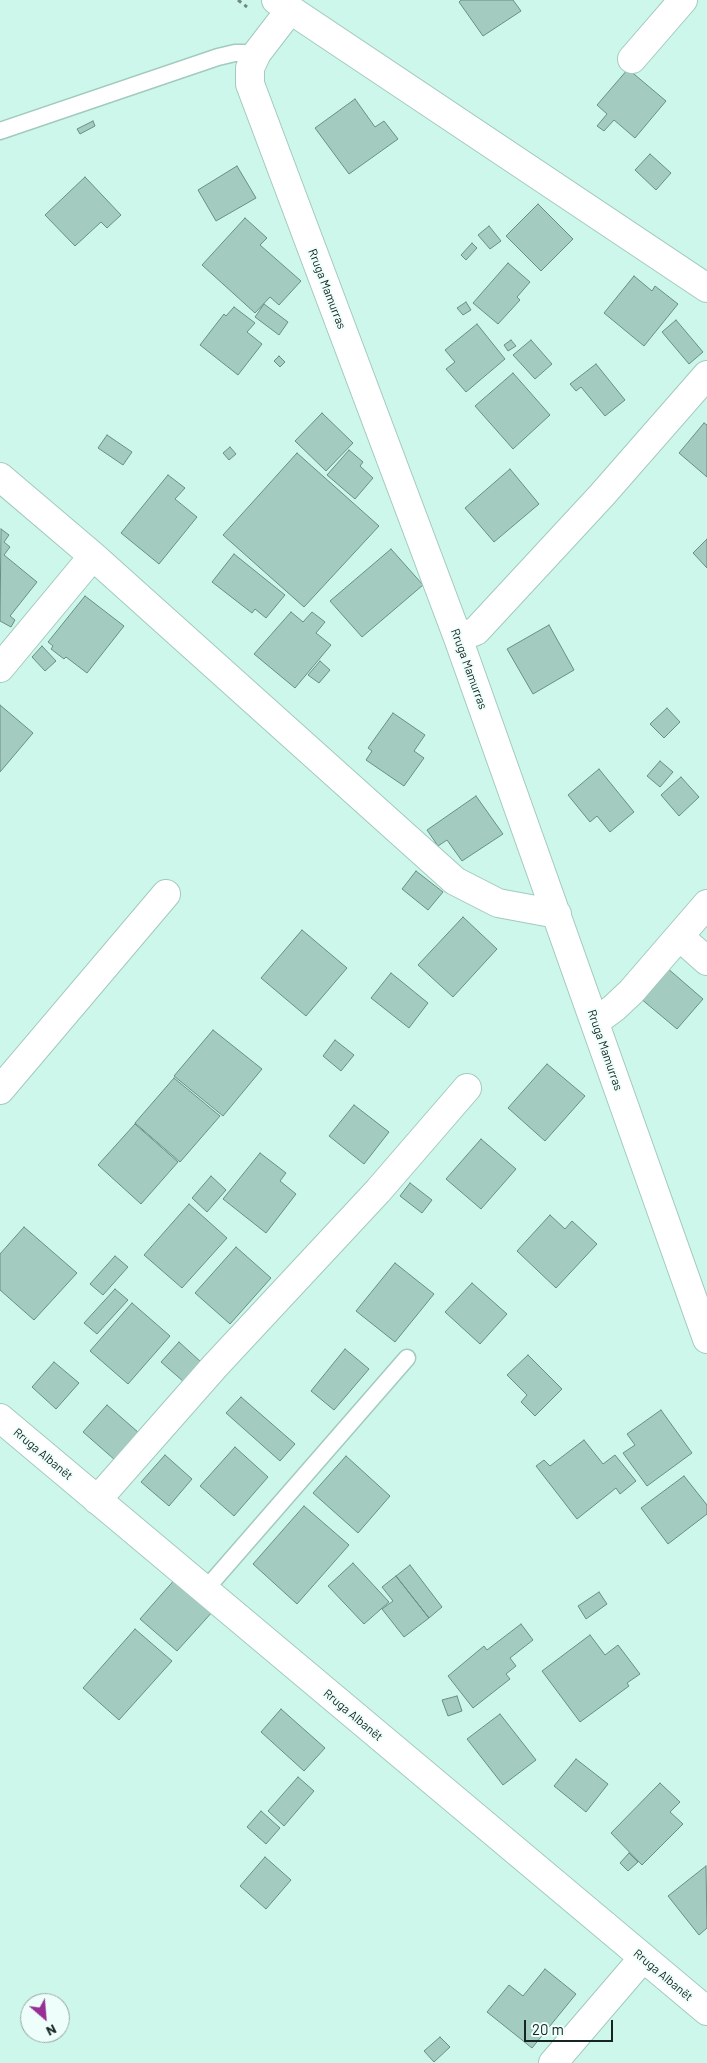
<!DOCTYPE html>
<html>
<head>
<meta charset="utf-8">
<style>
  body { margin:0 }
  #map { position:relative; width:707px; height:2063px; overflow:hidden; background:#cef7ec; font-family:Barlow,sans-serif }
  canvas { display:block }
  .north { position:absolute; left:20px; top:1993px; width:50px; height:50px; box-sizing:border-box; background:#eefefa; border:1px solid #98a7a3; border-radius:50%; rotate:153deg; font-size:14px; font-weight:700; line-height:20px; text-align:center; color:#162521 }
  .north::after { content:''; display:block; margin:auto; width:18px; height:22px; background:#973095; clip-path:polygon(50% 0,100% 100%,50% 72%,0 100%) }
  .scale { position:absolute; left:524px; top:2020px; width:89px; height:22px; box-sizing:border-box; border:2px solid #162521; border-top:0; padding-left:6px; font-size:15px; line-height:18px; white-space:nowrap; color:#162521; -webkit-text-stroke:4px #eefefa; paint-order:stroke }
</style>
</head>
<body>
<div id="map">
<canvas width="707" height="2063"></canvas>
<div class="north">N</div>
<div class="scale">20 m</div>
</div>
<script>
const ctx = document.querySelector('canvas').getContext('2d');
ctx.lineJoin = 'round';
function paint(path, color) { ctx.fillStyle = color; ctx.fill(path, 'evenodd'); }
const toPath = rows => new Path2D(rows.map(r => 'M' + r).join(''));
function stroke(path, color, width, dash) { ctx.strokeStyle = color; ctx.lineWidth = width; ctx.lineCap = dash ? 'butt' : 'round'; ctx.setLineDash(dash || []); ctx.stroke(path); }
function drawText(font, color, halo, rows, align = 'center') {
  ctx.font = font + ' Barlow,sans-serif'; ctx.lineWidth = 4; ctx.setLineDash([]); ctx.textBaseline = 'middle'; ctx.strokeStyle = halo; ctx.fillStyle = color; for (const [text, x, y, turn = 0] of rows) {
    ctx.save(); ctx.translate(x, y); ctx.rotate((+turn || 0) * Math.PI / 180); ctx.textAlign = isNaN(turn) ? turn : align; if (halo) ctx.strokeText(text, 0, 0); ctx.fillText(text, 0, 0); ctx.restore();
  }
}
const building = toPath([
  [461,0,513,0,521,11,483,36,459,2,461,0],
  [628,69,666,101,635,138,614,120,604,131,597,126,607,114,597,105,628,69],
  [355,99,375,127,384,121,398,139,349,174,315,128,355,99],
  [93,121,95,126,80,134,77,129,93,121],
  [650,154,671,173,656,190,635,170,650,154],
  [237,166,256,198,216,221,198,190,237,166],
  [85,177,121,215,107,228,101,222,75,246,45,215,85,177],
  [538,204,573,239,541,271,506,236,538,204],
  [245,218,267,238,260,245,301,281,279,305,270,297,255,313,202,265,245,218],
  [489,226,501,241,490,249,478,235,489,226],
  [472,243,477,248,466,260,461,255,472,243],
  [508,263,530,282,517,297,520,300,498,324,473,303,508,263],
  [634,276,652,291,655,286,678,304,644,346,604,313,634,276],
  [466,302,471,310,463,315,457,308,466,302],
  [264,304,288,322,279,335,255,317,264,304],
  [234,307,255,323,247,332,262,344,238,375,200,345,224,314,226,316,234,307],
  [676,320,703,352,689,364,662,332,676,320],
  [477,324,505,359,466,392,446,369,455,362,445,350,477,324],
  [511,340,516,346,508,351,504,345,511,340],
  [531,340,552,364,535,379,513,355,531,340],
  [279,356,285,362,280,367,274,361,279,356],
  [596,364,625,400,605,416,581,387,576,391,570,384,596,364],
  [513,373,550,415,513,449,475,406,513,373],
  [322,413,353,443,326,471,295,441,322,413],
  [704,423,707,425,707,477,679,453,704,423],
  [107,435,132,452,123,465,98,448,107,435],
  [230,447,236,454,229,460,223,453,230,447],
  [349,450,363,462,360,466,373,478,355,499,327,475,349,450],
  [297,453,379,526,304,607,223,535,297,453],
  [510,469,539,504,494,542,465,508,510,469],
  [168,475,185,488,175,499,197,517,159,564,121,533,168,475],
  [1,529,9,535,4,542,10,547,4,555,37,582,10,616,15,620,11,627,0,621,1,529],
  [707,539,707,568,693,553,707,539],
  [391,549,423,585,362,637,330,601,391,549],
  [234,554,285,595,266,618,255,609,252,613,212,582,234,554],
  [85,596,124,626,87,673,66,657,64,659,51,649,53,646,48,642,85,596],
  [291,612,303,622,312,612,325,622,316,633,331,645,295,688,254,654,291,612],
  [549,625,574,670,533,694,507,649,549,625],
  [42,646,56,661,45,671,32,657,42,646],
  [320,661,330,670,319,683,308,675,320,661],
  [0,705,33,733,0,772,0,705],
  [667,708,680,722,664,738,650,724,667,708],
  [393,713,425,735,414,751,424,758,404,786,366,760,372,751,368,748,393,713],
  [660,761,673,772,660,787,647,776,660,761],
  [599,769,634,812,610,832,597,816,590,822,568,795,599,769],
  [681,777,699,797,679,816,661,795,681,777],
  [476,796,503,834,462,861,447,840,438,846,427,830,476,796],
  [416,871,443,892,428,910,402,889,416,871],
  [463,917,497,949,453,997,418,965,463,917],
  [302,930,347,968,306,1016,261,978,302,930],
  [666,967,703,999,677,1029,640,998,666,967],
  [391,973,428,1003,409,1028,371,998,391,973],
  [213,1030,262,1069,223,1116,174,1076,213,1030],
  [335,1040,354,1055,341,1071,323,1056,335,1040],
  [547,1064,585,1096,545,1141,508,1108,547,1064],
  [174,1078,220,1116,180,1162,135,1123,174,1078],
  [354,1105,389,1132,364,1164,329,1136,354,1105],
  [135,1124,178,1162,141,1204,98,1165,135,1124],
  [481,1139,516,1169,481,1209,446,1179,481,1139],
  [260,1153,286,1173,280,1181,296,1194,266,1233,223,1199,260,1153],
  [211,1176,226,1190,207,1212,192,1198,211,1176],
  [410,1183,432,1200,422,1213,400,1196,410,1183],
  [189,1204,227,1238,182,1288,144,1255,189,1204],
  [550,1215,565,1229,572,1221,597,1244,556,1288,517,1251,550,1215],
  [24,1227,77,1273,34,1320,0,1290,0,1254,24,1227],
  [236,1247,271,1278,230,1324,195,1293,236,1247],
  [115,1256,128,1267,103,1295,90,1284,115,1256],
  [395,1263,434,1294,395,1342,356,1311,395,1263],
  [472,1283,507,1314,480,1344,445,1312,472,1283],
  [115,1289,128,1300,97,1334,84,1323,115,1289],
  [132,1303,170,1336,128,1384,90,1351,132,1303],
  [179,1342,201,1362,184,1382,161,1362,179,1342],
  [345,1349,369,1369,334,1410,311,1391,345,1349],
  [528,1355,562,1389,535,1416,521,1402,527,1395,507,1375,528,1355],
  [54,1362,79,1383,56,1409,32,1387,54,1362],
  [241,1397,295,1444,280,1461,226,1413,241,1397],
  [107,1405,139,1433,115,1460,83,1432,107,1405],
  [661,1410,692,1453,647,1486,623,1453,635,1445,627,1434,661,1410],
  [584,1440,603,1464,615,1455,636,1481,620,1494,616,1488,577,1519,536,1466,544,1460,550,1466,584,1440],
  [235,1447,268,1477,234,1516,200,1486,235,1447],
  [165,1455,192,1479,169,1506,141,1482,165,1455],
  [346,1456,390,1496,358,1533,313,1493,346,1456],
  [684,1476,707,1505,707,1514,668,1544,641,1508,684,1476],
  [304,1506,349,1545,297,1604,253,1564,304,1506],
  [353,1563,389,1602,364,1624,328,1586,353,1563],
  [410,1565,442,1607,429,1618,396,1576,410,1565],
  [396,1576,429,1618,404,1637,382,1609,393,1601,382,1587,396,1576],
  [177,1577,214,1610,177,1651,140,1619,177,1577],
  [599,1592,607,1604,586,1619,578,1606,599,1592],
  [521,1624,533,1640,510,1658,516,1666,506,1674,510,1679,473,1708,448,1676,484,1646,487,1650,521,1624],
  [135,1629,172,1661,119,1720,83,1688,135,1629],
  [590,1635,605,1655,618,1645,640,1674,627,1683,629,1686,580,1722,542,1671,590,1635],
  [457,1696,462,1711,448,1716,442,1700,457,1696],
  [281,1709,325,1748,304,1771,261,1732,281,1709],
  [500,1714,536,1760,503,1785,467,1739,500,1714],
  [576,1759,608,1784,586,1812,554,1786,576,1759],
  [298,1777,314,1791,284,1826,268,1811,298,1777],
  [660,1783,680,1802,670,1812,683,1824,642,1865,611,1833,660,1783],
  [261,1811,280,1828,266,1844,247,1827,261,1811],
  [629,1853,638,1862,628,1871,620,1863,629,1853],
  [265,1857,291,1880,266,1909,240,1886,265,1857],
  [706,1866,707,1928,699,1935,668,1896,706,1866],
  [545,1969,576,1994,532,2048,487,2012,509,1985,523,1996,545,1969],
  [440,2037,450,2047,434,2062,424,2051,440,2037]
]);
paint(building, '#a3cbc0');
stroke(building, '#688f85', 1);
const lane = toPath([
  [0,131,218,57,235,53,257,53],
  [205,1590,407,1358]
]);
const street = toPath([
  [290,10,257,53,250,68,250,84,458,638,707,1339],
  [632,59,683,0],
  [0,477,93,556,455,881,498,903,557,914],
  [458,638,476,631,602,495,707,375],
  [0,668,93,556],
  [680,937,707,961],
  [595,1022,614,1008,631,992,707,904],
  [0,1090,166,894],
  [97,1500,215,1366,378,1191,467,1088],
  [553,2063,643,1958]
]);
const secondary = toPath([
  [276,0,707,288],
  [0,1418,707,2011]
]);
stroke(lane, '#a2cabf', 19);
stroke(street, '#a2cabf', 30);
stroke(secondary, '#a2cabf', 30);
stroke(toPath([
  [238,0,247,7]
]), '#6e8982', 3, [4, 4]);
stroke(lane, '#fff', 16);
stroke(street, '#fff', 28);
stroke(secondary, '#fff', 28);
drawText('12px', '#162521', '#eefefa', [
  ["Rruga Mamurras",327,289,69],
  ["Rruga Mamurras",469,669,70],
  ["Rruga Mamurras",605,1050,71],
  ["Rruga Albanët",43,1454,40],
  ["Rruga Albanët",353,1715,40],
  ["Rruga Albanët",663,1975,40]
]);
</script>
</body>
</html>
